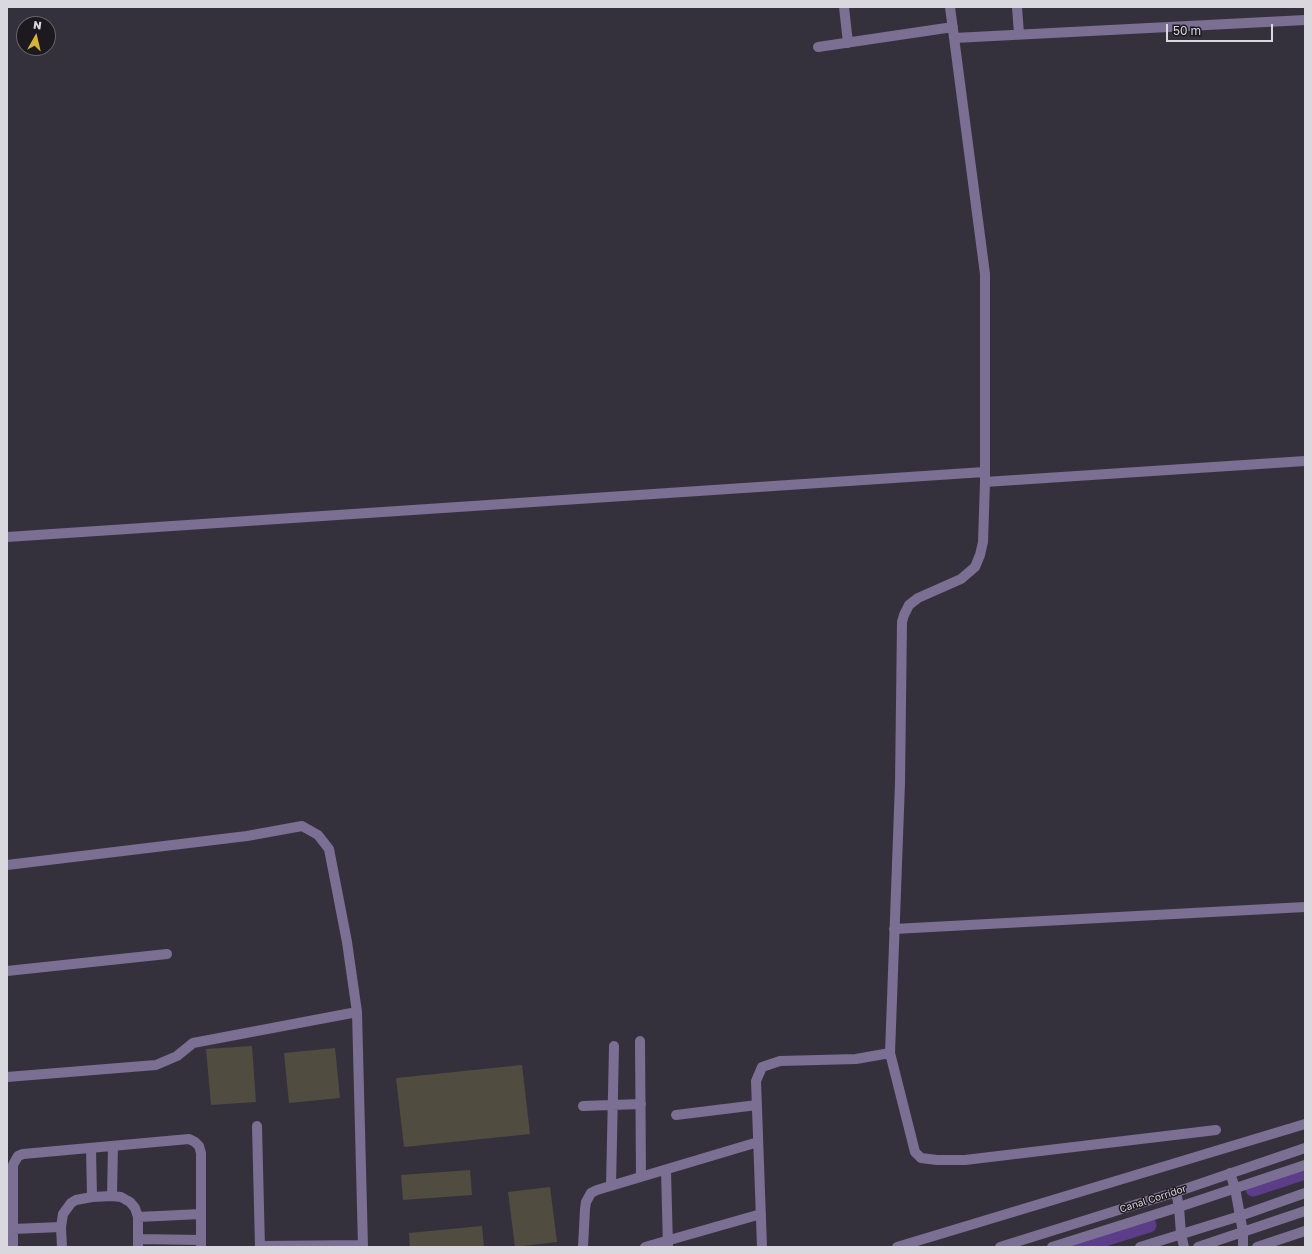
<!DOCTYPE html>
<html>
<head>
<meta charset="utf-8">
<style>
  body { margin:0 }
  #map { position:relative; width:1312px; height:1254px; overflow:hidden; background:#35313c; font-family:"Golos Text",sans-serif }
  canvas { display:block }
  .frame { position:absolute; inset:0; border:8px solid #dad8df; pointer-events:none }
  .north { position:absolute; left:16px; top:16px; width:40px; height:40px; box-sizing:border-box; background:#1c1a1f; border:1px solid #68666c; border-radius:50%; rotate:8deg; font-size:11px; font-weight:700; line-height:16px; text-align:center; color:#dad8df }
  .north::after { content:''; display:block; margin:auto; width:14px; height:18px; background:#d6b534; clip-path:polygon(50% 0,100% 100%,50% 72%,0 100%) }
  .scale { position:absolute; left:1166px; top:24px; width:107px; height:18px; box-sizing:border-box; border:2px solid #dad8df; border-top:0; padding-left:5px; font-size:12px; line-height:14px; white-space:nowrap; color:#dad8df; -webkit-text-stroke:3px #1c1a1f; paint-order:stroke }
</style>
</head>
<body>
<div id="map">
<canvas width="1312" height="1254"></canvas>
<div class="frame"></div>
<div class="north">N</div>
<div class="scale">50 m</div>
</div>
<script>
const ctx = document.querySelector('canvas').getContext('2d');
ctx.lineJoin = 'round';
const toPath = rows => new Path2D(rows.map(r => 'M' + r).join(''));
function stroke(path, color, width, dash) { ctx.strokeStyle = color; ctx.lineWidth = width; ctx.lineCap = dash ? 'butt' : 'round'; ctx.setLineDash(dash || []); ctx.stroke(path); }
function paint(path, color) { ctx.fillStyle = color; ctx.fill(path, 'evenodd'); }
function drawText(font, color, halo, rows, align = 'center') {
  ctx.font = font + ' "Golos Text",sans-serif'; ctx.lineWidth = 3; ctx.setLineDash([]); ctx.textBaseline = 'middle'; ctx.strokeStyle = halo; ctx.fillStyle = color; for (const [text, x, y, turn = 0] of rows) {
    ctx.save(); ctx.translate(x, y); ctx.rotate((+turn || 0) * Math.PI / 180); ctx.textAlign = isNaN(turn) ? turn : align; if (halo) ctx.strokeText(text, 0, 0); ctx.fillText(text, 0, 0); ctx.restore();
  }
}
stroke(toPath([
  [1253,1189,1305,1172],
  [1079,1247,1149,1225]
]), '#5b3d8a', 15);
paint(toPath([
  [252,1046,256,1102,211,1105,206,1049],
  [335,1048,340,1098,289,1103,284,1053],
  [522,1065,530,1134,404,1147,396,1078],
  [470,1170,472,1195,403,1200,401,1175],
  [550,1187,557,1242,515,1247,508,1192],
  [482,1226,484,1247,410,1247,409,1233]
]), '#504c40');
stroke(toPath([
  [844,7,848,43],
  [1017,7,1019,34],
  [954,38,1305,20],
  [818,47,953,27],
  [985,482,1305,461],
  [7,537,984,472],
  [7,865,247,836,302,826,318,835,329,849,347,942,357,1012,363,1247],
  [894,929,1305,907],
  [7,971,167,954],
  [640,1041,641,1177],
  [890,1053,900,783,902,622,904,615,909,605,918,598,961,579,975,567,980,555,983,542,985,482,985,274,950,7],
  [7,1077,156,1065,177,1056,193,1043,357,1012],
  [583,1106,641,1104],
  [676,1115,757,1105],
  [257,1126,260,1247],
  [91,1148,92,1197],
  [666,1170,668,1247],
  [1230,1173,1235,1188,1240,1216,1243,1232,1243,1247],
  [611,1186,614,1046],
  [1176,1192,1179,1207,1181,1234,1184,1247],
  [112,1196,113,1146],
  [138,1217,201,1214],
  [13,1229,61,1227],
  [138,1239,201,1240],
  [260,1246,363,1245],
  [13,1247,13,1165,18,1156,23,1154,189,1139,195,1142,199,1146,201,1153,201,1247],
  [62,1247,61,1227,63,1214,71,1203,76,1200,92,1197,112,1196,121,1197,130,1202,135,1208,138,1217,138,1247],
  [583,1247,585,1209,586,1202,591,1193,597,1190,758,1142],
  [645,1247,761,1214],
  [762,1247,756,1081,762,1067,780,1061,856,1059,890,1053,915,1152,921,1158,937,1160,965,1160,1216,1130],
  [897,1247,1305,1124],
  [1000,1247,1176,1192,1305,1148],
  [1052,1247,1179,1207,1305,1165],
  [1140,1247,1240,1216,1305,1193],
  [1198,1247,1305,1211],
  [1257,1247,1305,1231]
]), '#7b6f93', 10);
drawText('10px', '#dad8df', '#1c1a1f', [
  ["Canal Corridor",1153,1199,-18]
]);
</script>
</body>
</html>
